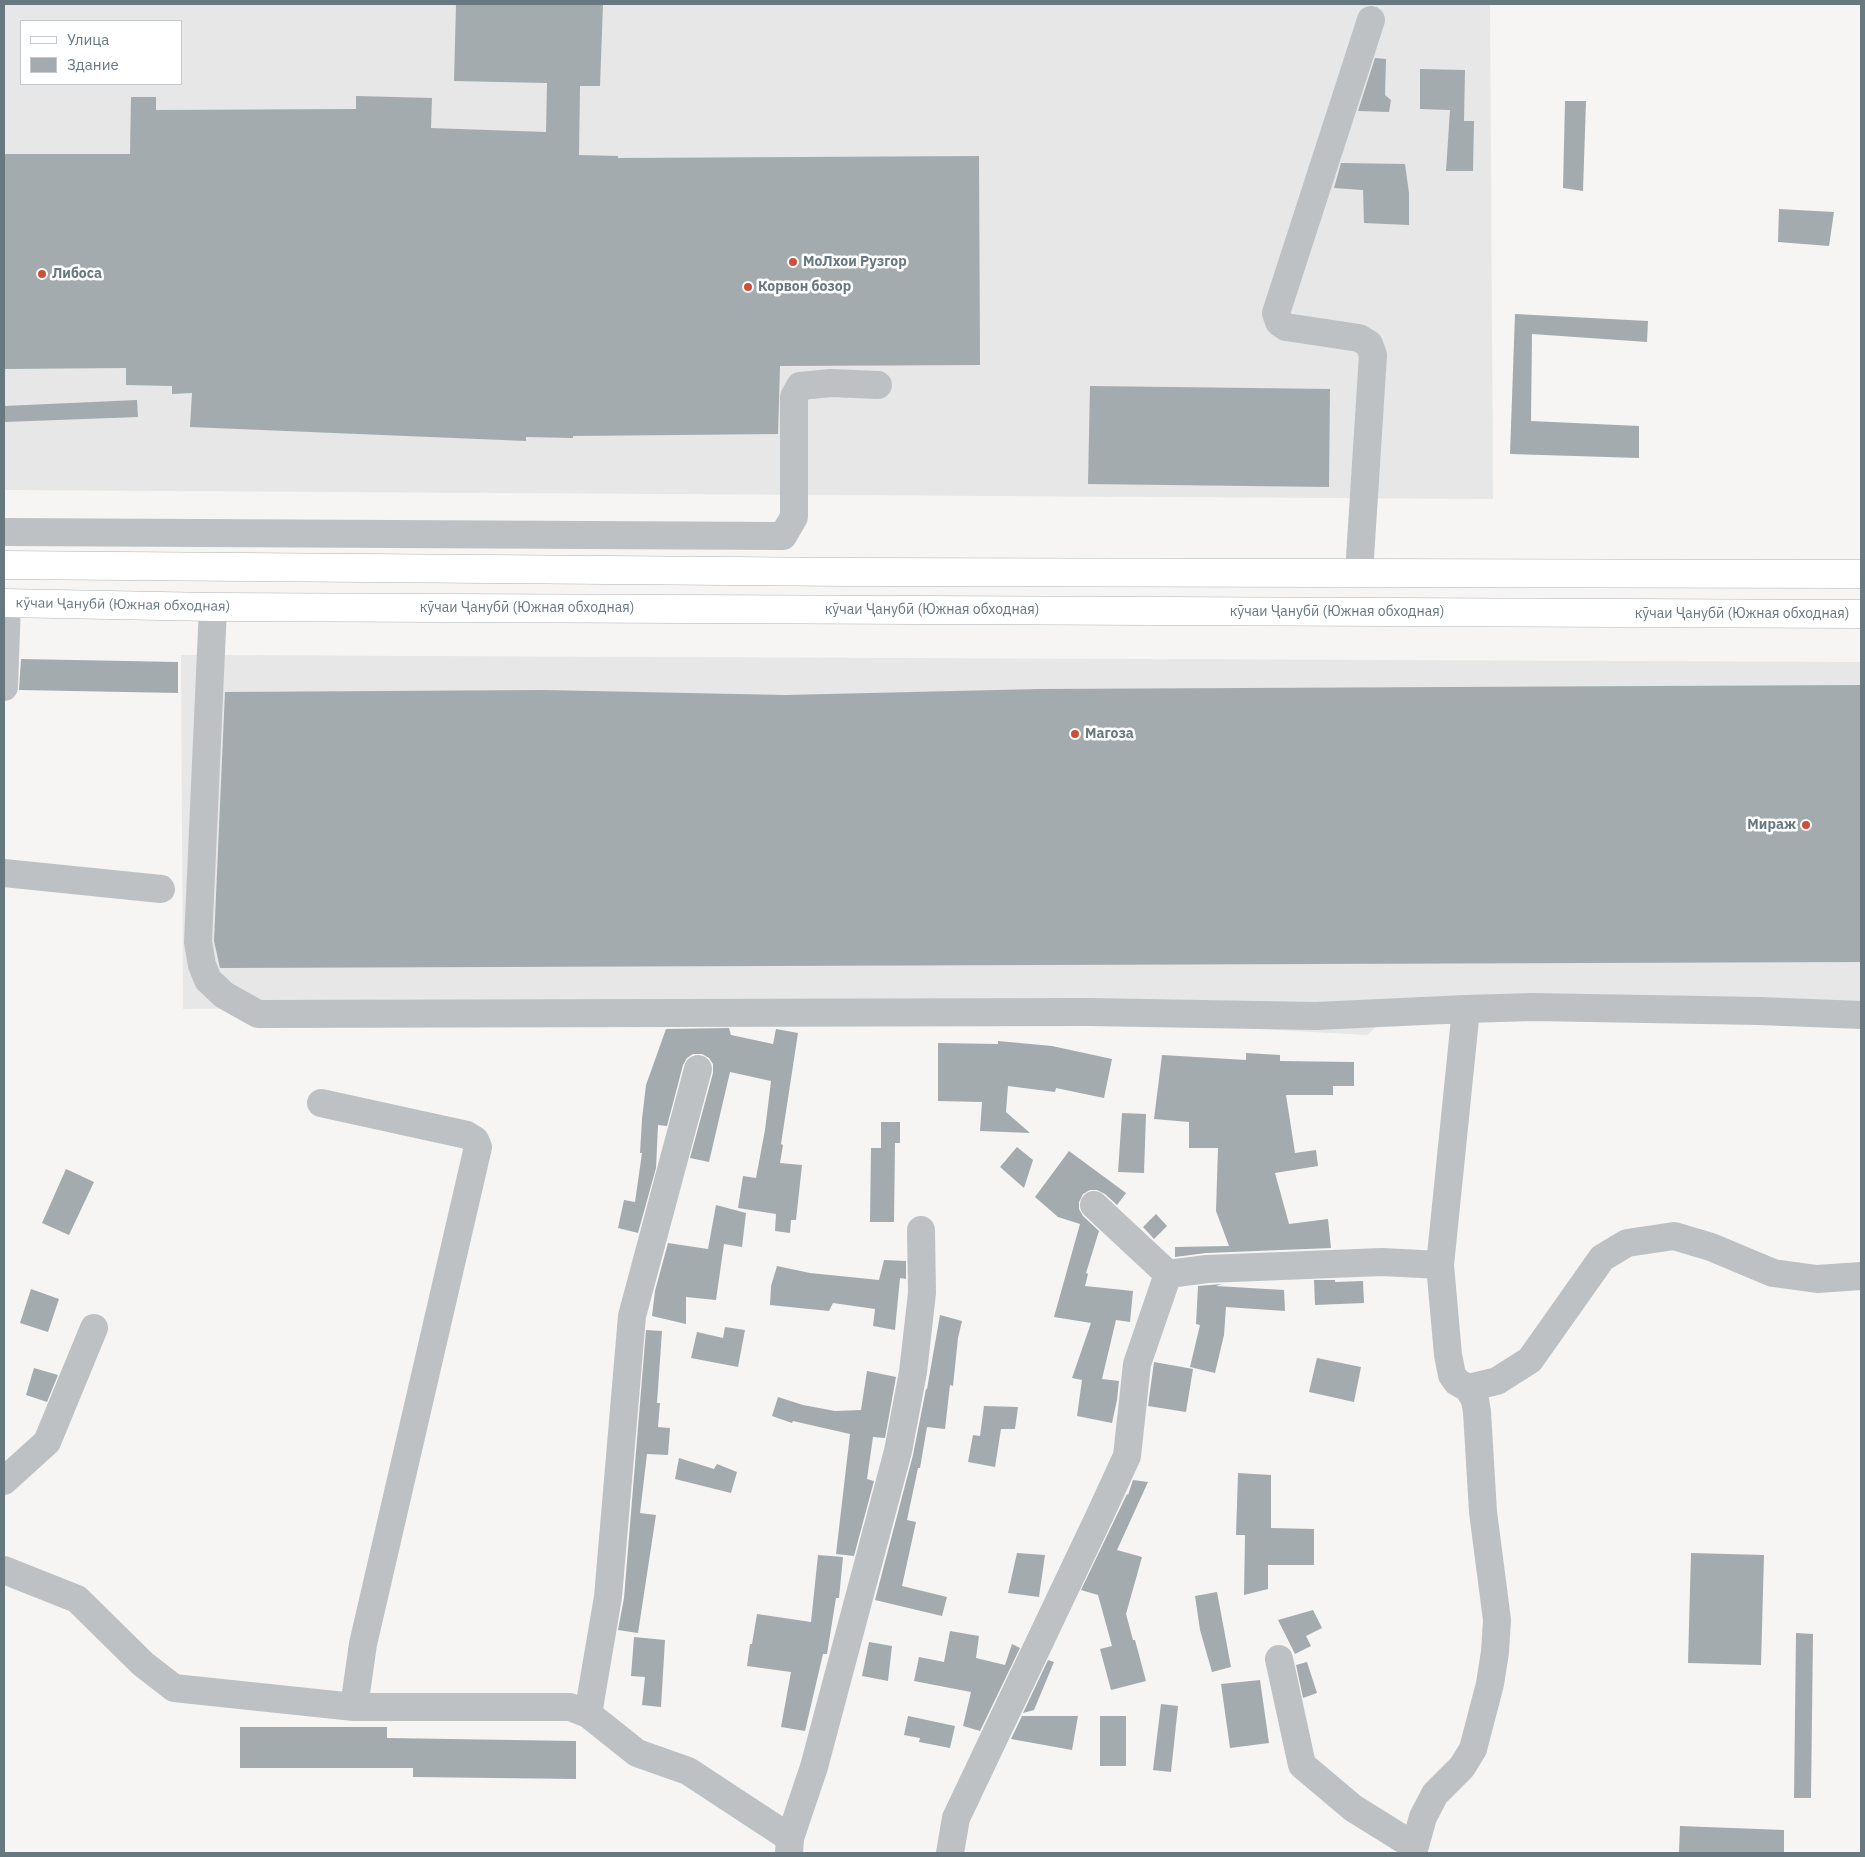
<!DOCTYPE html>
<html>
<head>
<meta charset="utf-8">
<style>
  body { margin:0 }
  #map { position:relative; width:1865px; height:1857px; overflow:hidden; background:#f6f5f3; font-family:"IBM Plex Sans",sans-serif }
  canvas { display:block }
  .frame { position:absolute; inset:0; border:5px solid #687880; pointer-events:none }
  .legend { position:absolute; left:20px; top:20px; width:162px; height:65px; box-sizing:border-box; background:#fff; border:1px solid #c3c9cc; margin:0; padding:6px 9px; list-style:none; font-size:15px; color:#687880 }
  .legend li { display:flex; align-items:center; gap:10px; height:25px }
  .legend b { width:25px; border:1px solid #c3c9cc }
</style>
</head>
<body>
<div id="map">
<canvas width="1865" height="1857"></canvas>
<div class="frame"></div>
<ul class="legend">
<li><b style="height:6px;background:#fff"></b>Улица</li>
<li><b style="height:14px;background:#a3abaf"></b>Здание</li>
</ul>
</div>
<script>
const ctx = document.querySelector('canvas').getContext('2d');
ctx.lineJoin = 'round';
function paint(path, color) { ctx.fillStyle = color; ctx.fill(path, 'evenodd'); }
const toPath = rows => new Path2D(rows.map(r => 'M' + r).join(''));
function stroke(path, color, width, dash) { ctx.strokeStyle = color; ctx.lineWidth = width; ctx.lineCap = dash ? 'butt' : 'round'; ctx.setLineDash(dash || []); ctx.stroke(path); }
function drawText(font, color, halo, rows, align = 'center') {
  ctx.font = font + ' "IBM Plex Sans",sans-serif'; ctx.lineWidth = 5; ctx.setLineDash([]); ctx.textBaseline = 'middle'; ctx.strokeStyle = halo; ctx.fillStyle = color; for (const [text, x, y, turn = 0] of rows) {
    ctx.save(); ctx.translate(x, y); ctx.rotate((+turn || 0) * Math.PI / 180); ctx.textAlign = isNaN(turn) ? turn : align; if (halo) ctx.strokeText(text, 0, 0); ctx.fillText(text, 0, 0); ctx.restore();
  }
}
paint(toPath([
  [4,4,1490,4,1493,499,4,490],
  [21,21,181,21,181,84,21,84],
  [181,655,1861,662,1861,1003,1406,1000,1367,1035,1152,1023,435,1007,183,1009]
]), '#e6e7e6');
paint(toPath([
  [456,4,603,4,600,86,580,86,579,155,618,156,618,158,979,156,980,365,780,366,778,434,573,436,573,438,526,437,526,441,190,427,192,393,172,394,172,386,126,385,126,368,4,369,4,154,130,154,131,97,156,97,156,110,356,109,356,96,432,98,431,128,546,132,547,83,454,81],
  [1375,58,1386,59,1385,95,1391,100,1389,112,1358,111],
  [1420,69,1465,70,1464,121,1474,121,1473,171,1446,171,1450,110,1420,109],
  [1565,101,1586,101,1583,191,1563,188],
  [1341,163,1405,164,1409,193,1409,225,1364,223,1363,190,1334,188],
  [1779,209,1834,212,1829,246,1778,242],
  [1515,314,1648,321,1647,342,1532,334,1531,421,1639,426,1639,458,1510,454],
  [1090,386,1330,389,1329,487,1088,484],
  [137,400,138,417,4,422,4,406],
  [21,659,178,662,178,693,19,690],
  [1861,685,1861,962,220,968,214,941,225,692,543,690,785,695,1040,689],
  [729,1028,731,1035,773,1044,776,1029,798,1033,781,1144,783,1145,780,1163,802,1165,796,1220,791,1220,790,1233,775,1231,776,1214,738,1208,743,1176,756,1178,765,1130,771,1081,730,1072,709,1162,690,1158,713,1073,713,1064,709,1058,702,1054,693,1054,687,1058,683,1065,667,1126,658,1125,656,1168,638,1233,618,1228,624,1200,635,1202,642,1153,640,1153,642,1119,646,1085,666,1029],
  [998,1041,1052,1046,1112,1059,1104,1098,1056,1088,1055,1092,1008,1086,1006,1112,1030,1133,980,1131,982,1102,938,1101,938,1043,998,1044],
  [1246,1053,1280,1055,1280,1061,1354,1062,1354,1086,1333,1086,1333,1095,1286,1095,1295,1153,1316,1150,1318,1166,1275,1173,1289,1224,1328,1219,1331,1248,1206,1253,1175,1257,1175,1247,1229,1246,1216,1211,1218,1148,1189,1148,1189,1122,1154,1119,1162,1055,1246,1060],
  [1122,1113,1146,1114,1144,1173,1118,1172],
  [881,1122,900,1122,900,1143,895,1143,894,1222,870,1222,871,1148,881,1148],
  [1017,1147,1033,1160,1024,1188,1000,1167],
  [1069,1151,1126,1193,1117,1205,1105,1194,1097,1190,1090,1190,1083,1194,1079,1202,1079,1209,1083,1216,1099,1231,1086,1273,1088,1274,1085,1286,1133,1291,1130,1322,1116,1320,1102,1379,1119,1381,1117,1400,1112,1423,1077,1416,1082,1380,1072,1378,1091,1323,1054,1317,1080,1224,1058,1217,1035,1197],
  [66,1169,94,1182,69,1235,42,1223],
  [716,1205,746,1213,742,1247,724,1244,716,1300,686,1297,686,1324,652,1316,655,1291,668,1243,708,1249],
  [1156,1214,1167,1226,1154,1239,1143,1227],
  [884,1260,906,1261,906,1279,900,1278,895,1330,873,1326,875,1309,833,1303,829,1311,770,1305,771,1286,777,1266,810,1273,879,1280],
  [1314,1280,1335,1280,1335,1282,1363,1281,1364,1303,1315,1305],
  [1222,1284,1216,1286,1284,1290,1285,1311,1226,1307,1224,1335,1215,1373,1190,1367,1200,1325,1196,1324,1198,1286],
  [31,1289,59,1299,48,1332,20,1323],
  [940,1315,962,1321,958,1338,953,1386,950,1385,945,1429,927,1427,920,1468,918,1468,907,1520,916,1522,902,1586,947,1597,942,1616,875,1600,913,1455,926,1389,927,1389],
  [725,1327,745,1330,738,1367,691,1358,697,1332,723,1338],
  [646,1330,662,1331,657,1403,660,1403,658,1427,670,1428,668,1455,647,1454,640,1513,656,1515,638,1633,618,1630,624,1598],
  [1317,1358,1361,1367,1354,1402,1309,1392],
  [1154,1362,1193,1369,1186,1412,1148,1406],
  [34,1368,58,1375,47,1402,26,1395],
  [867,1371,896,1377,885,1438,873,1437,867,1479,874,1481,854,1556,836,1554,850,1434,793,1421,792,1423,772,1416,778,1397,803,1405,835,1411,861,1410],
  [984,1406,1018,1407,1015,1429,1001,1429,995,1467,968,1462,973,1435,980,1436],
  [679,1458,714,1469,717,1464,737,1472,731,1493,675,1479],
  [1238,1473,1271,1475,1271,1528,1314,1529,1314,1565,1268,1565,1268,1589,1244,1595,1245,1535,1236,1535],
  [1133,1480,1148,1482,1117,1550,1142,1557,1126,1614,1133,1640,1135,1640,1146,1681,1111,1690,1100,1649,1112,1646,1098,1595,1081,1590,1127,1494,1128,1495],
  [1017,1553,1045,1555,1039,1597,1008,1593],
  [1691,1553,1764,1555,1761,1665,1688,1663],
  [818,1555,843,1557,839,1598,836,1598,827,1654,823,1654,805,1731,781,1727,791,1672,747,1666,750,1644,752,1644,757,1614,811,1622],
  [1217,1592,1231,1667,1212,1672,1200,1630,1195,1596],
  [1313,1610,1322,1628,1306,1636,1311,1646,1295,1654,1278,1620],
  [950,1631,979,1636,976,1658,1005,1665,1012,1644,1020,1648,980,1731,963,1726,971,1692,914,1681,919,1657,944,1662],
  [1796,1633,1813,1634,1811,1798,1794,1798],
  [634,1637,665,1640,661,1707,642,1705,645,1677,631,1676],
  [869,1642,892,1646,888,1681,862,1676],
  [1048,1660,1054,1662,1034,1710,1023,1713],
  [1307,1662,1317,1693,1303,1698,1296,1665],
  [1260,1680,1269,1743,1230,1748,1221,1684],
  [1161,1704,1178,1706,1171,1772,1153,1770],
  [908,1716,955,1726,950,1748,919,1742,920,1738,904,1735],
  [1022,1716,1078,1716,1072,1750,1011,1739],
  [1100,1716,1126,1716,1126,1766,1100,1766],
  [240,1727,387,1727,387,1738,576,1741,576,1779,413,1777,413,1768,240,1768],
  [1680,1826,1784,1830,1784,1853,1679,1853]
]), '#a3abaf');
const major = toPath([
  [4,565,848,572,1861,574],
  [4,603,213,607,1861,614]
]);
stroke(major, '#afb4b6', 29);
stroke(toPath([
  [4,532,783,536,794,517,794,397,800,386,831,383,878,385],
  [1359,573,1373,355,1369,344,1359,338,1286,327,1279,322,1276,313,1371,20],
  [213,607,198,942,202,965,208,980,224,995,258,1014,1088,1012,1316,1016,1466,1009,1440,1265,1448,1355,1452,1375,1457,1382,1468,1388,1475,1400,1477,1412,1483,1512,1497,1620,1495,1652,1490,1684,1473,1749,1462,1767,1435,1794,1423,1817,1413,1853],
  [4,687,7,603],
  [4,873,161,889],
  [1466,1009,1533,1007,1759,1011,1861,1015],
  [321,1103,467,1135,475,1140,478,1147,363,1644,354,1707],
  [1094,1205,1168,1274,1207,1269,1382,1262,1440,1265],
  [1468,1388,1497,1381,1530,1360,1602,1258,1627,1243,1674,1236,1711,1247,1773,1273,1817,1279,1861,1276],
  [4,1481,47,1442,94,1328],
  [4,1570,77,1599,143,1664,174,1688,354,1707,570,1707,588,1714,637,1753,688,1771,790,1838],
  [1279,1659,1302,1765,1353,1808,1414,1846],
  [588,1714,608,1597,632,1316,698,1069],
  [789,1853,790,1838,814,1767,898,1451,913,1372,922,1293,921,1230],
  [950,1853,956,1818,1099,1517,1127,1456,1137,1364,1168,1274]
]), '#bdc1c4', 28);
stroke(major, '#fff', 28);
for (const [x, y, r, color] of [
  [793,262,5,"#ce4e3a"],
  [42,274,5,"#ce4e3a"],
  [748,287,5,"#ce4e3a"],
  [1075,734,5,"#ce4e3a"],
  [1806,825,5,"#ce4e3a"]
]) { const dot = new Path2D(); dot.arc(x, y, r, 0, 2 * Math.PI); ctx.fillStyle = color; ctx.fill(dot); stroke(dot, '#fff', 2); }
drawText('bold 14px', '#687880', '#fff', [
  ["МоЛхои Рузгор",803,262],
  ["Либоса",52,274],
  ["Корвон бозор",758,287],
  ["Магоза",1085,734],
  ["Мираж",1796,825,"right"]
], 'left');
drawText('14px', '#687880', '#fff', [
  ["кӯчаи Ҷанубӣ (Южная обходная)",123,605,1],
  ["кӯчаи Ҷанубӣ (Южная обходная)",527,608],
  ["кӯчаи Ҷанубӣ (Южная обходная)",932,610],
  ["кӯчаи Ҷанубӣ (Южная обходная)",1337,612],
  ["кӯчаи Ҷанубӣ (Южная обходная)",1742,614]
]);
</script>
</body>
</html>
